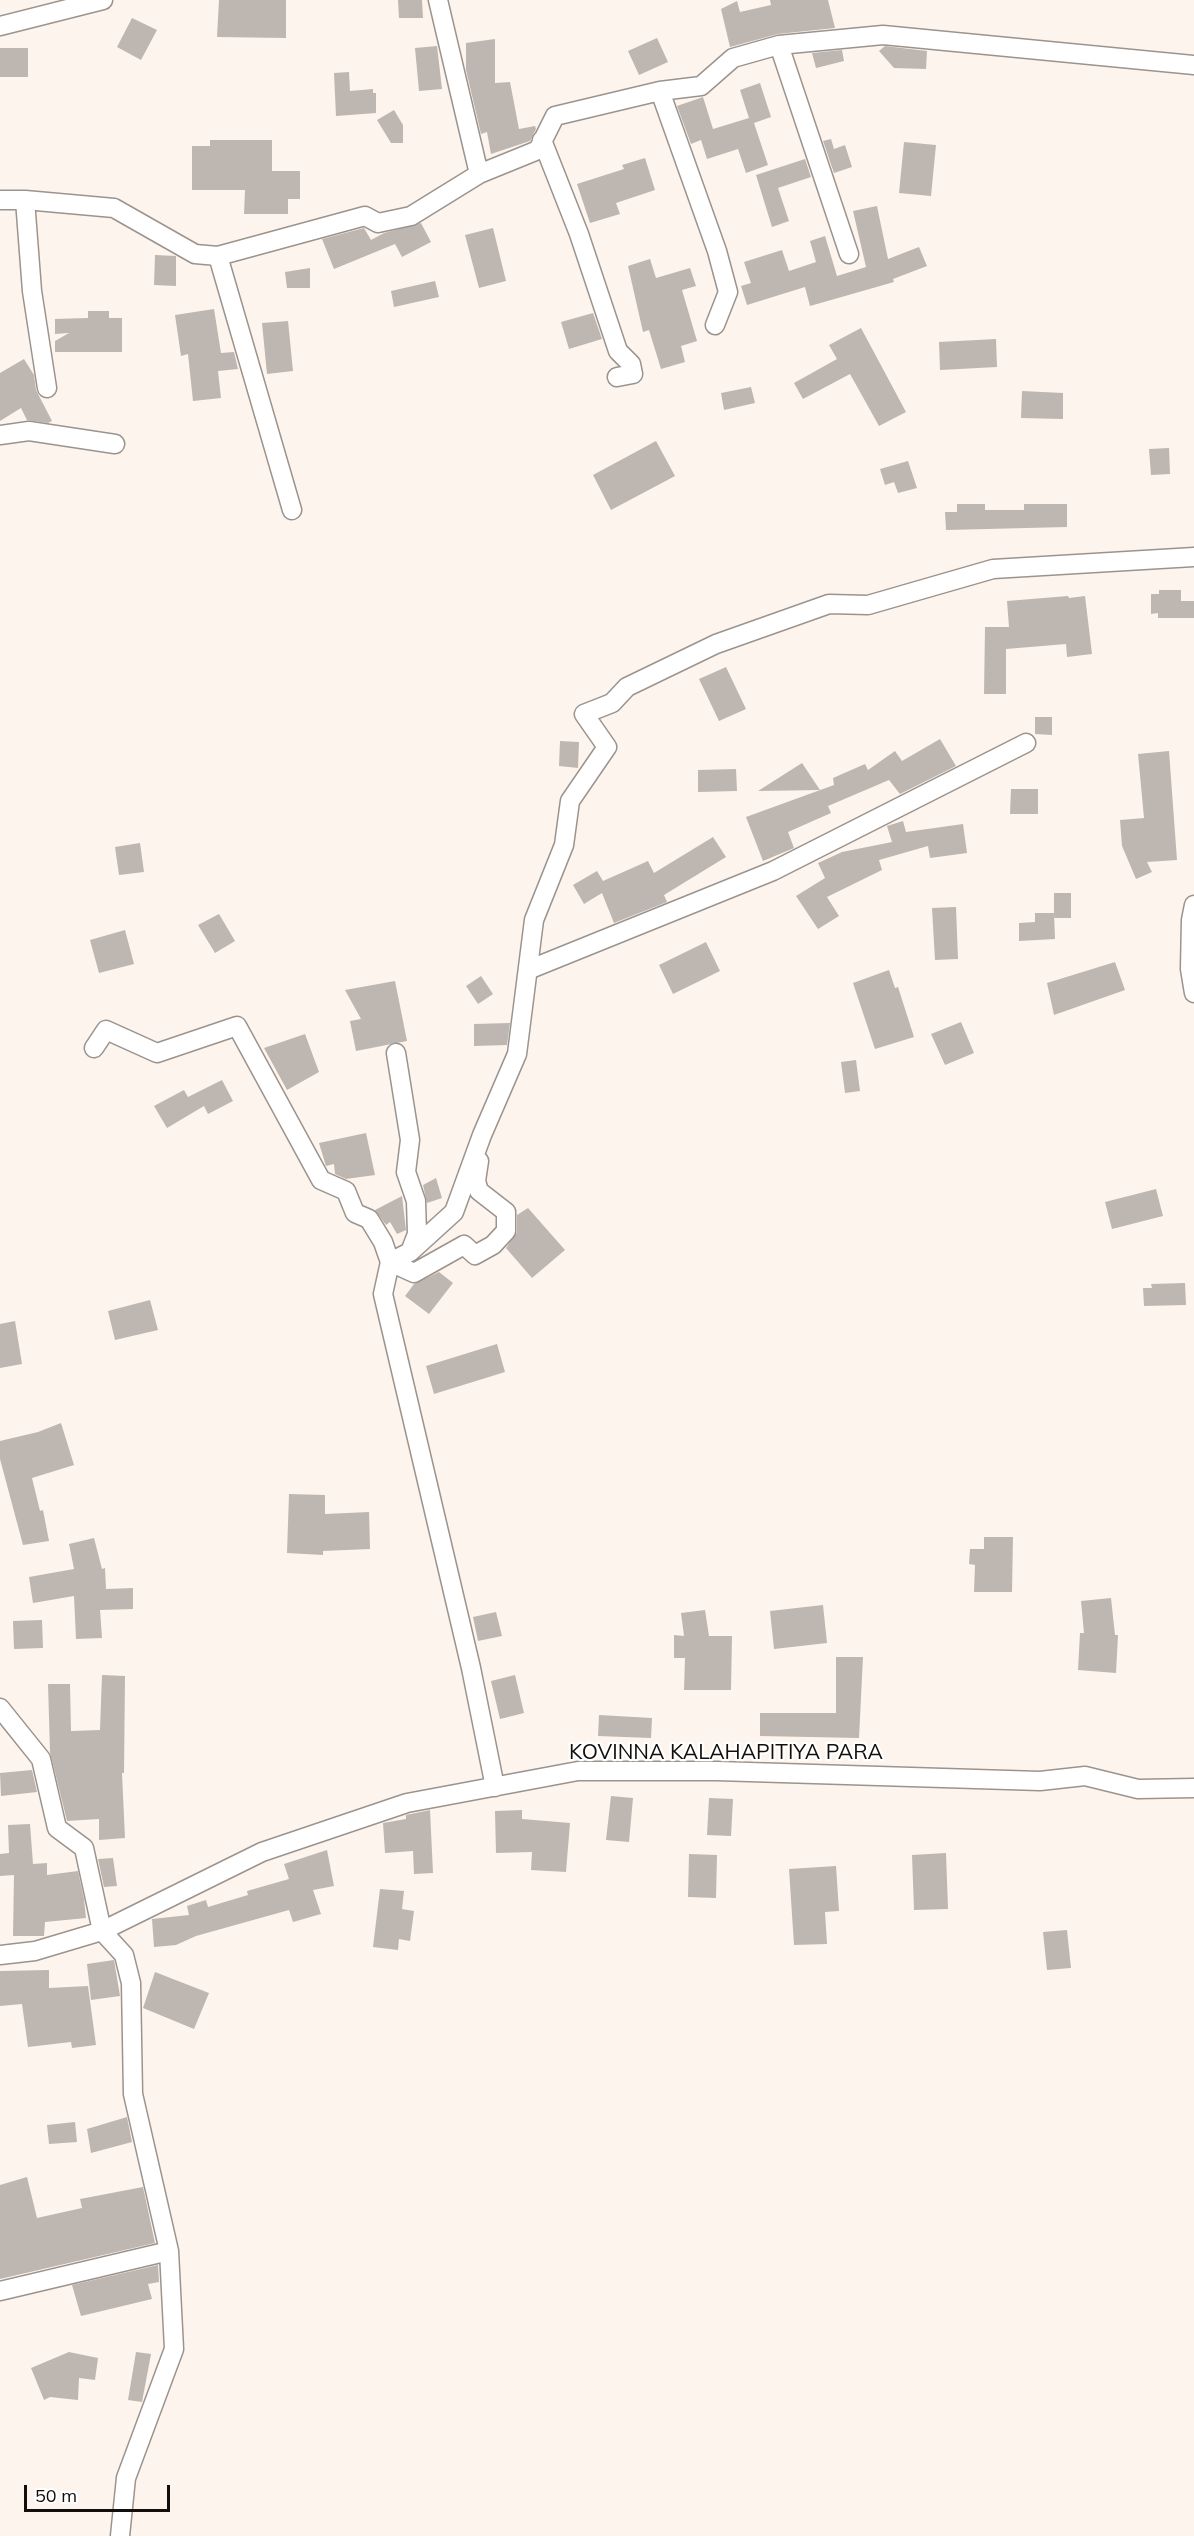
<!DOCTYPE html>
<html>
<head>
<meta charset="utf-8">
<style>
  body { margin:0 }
  #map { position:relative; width:1194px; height:2536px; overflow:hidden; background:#fdf4ed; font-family:Mulish,sans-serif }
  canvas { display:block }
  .scale { position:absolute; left:24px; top:2485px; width:146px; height:27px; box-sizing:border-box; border:3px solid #110e0c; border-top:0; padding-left:8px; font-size:18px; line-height:21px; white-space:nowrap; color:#110e0c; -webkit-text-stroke:4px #fff; paint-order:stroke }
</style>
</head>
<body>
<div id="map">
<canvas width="1194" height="2536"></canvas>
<div class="scale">50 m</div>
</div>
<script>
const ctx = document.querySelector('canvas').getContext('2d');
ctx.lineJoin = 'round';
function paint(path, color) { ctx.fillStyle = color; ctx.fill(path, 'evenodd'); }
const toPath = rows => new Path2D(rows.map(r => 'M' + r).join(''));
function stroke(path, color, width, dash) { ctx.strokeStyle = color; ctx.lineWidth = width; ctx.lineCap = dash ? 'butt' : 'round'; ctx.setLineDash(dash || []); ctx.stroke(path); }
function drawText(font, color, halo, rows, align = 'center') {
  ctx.font = font + ' Mulish,sans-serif'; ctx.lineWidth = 4.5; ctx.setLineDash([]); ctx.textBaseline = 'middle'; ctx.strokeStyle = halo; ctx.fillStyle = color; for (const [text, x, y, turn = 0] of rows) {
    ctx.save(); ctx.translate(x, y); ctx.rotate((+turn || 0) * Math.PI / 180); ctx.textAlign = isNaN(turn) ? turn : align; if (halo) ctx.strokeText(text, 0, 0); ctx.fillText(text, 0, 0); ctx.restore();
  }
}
paint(toPath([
  [219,0,286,0,286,38,217,37],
  [398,0,422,0,423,18,399,18],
  [770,0,828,0,835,28,778,34,730,47,721,9,737,1,740,12,771,5],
  [132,18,157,30,141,60,117,47],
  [657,38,668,62,639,75,628,51],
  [495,39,495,83,510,82,519,129,535,126,536,129,530,141,491,154,487,132,481,134,466,70,466,43],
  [437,46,442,89,419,91,415,48],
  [885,46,927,51,926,69,894,68,879,51],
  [0,48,28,48,28,77,0,77],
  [842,50,844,61,816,68,812,53],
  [349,72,350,91,373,89,373,93,376,93,376,113,336,116,334,73],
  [760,83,771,117,754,123,768,165,746,173,738,149,707,159,701,140,691,144,677,106,703,97,713,129,749,118,740,90],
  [394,110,403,125,403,143,391,143,377,120],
  [831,139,834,149,845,145,852,167,834,173,823,141],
  [210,140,272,140,272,171,300,171,300,199,288,199,288,214,244,214,245,190,192,190,192,146,210,146],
  [904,142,936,145,931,196,899,193],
  [645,158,655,190,616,203,620,214,590,223,577,184,624,169,622,165],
  [805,159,811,177,778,188,789,221,772,227,756,175],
  [877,206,888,259,919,247,927,266,893,279,894,282,810,306,805,287,747,305,741,286,751,283,744,262,782,250,789,271,816,262,810,241,825,236,837,276,866,267,853,211],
  [421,223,431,242,402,257,395,244,334,269,322,239,364,228,371,240,384,233],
  [493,228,506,281,479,288,465,235],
  [155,255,176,256,176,286,154,285],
  [650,259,656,278,690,268,696,286,682,290,697,341,681,346,685,362,661,369,649,330,643,332,628,266],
  [310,268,310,288,287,288,285,272],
  [435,281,439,297,394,307,391,291],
  [214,309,221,353,234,352,238,369,218,371,221,398,193,401,188,354,181,356,175,315],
  [88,311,109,311,109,318,122,318,122,352,55,352,55,341,69,333,55,334,55,319,88,318],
  [593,313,602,339,569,349,561,322],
  [288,321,293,371,267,374,262,323],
  [861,328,906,412,879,426,850,374,803,399,794,383,837,359,829,345],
  [996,339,997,367,940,370,939,342],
  [24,359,34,375,36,390,52,421,48,423,27,420,21,408,0,421,0,373],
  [751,387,755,403,724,410,721,393],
  [1022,391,1063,393,1063,419,1021,418],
  [656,441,675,476,611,510,593,475],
  [1169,448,1170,474,1151,475,1149,449],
  [908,461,917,488,898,493,894,482,885,485,880,469],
  [957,504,985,504,985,510,1024,510,1024,504,1067,504,1067,527,946,530,945,512,957,512],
  [1159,590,1181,590,1181,601,1194,601,1194,618,1158,618,1158,613,1151,614,1151,594,1159,594],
  [1068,596,1069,598,1085,596,1092,654,1067,657,1066,644,1006,649,1006,694,984,694,985,627,1009,627,1007,601],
  [726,667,746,709,719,721,699,679],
  [1035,717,1052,717,1052,735,1035,734],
  [940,739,956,766,900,794,889,780,828,806,831,813,788,832,794,848,763,861,746,817,834,785,833,778,865,764,868,770,895,751,902,761],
  [560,741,579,742,578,768,559,766],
  [1169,751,1177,860,1147,862,1152,872,1136,879,1122,846,1120,820,1144,818,1138,754],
  [802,763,820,790,758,791],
  [736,769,737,791,698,792,698,770],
  [1011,789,1038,789,1038,814,1010,814],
  [903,821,906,832,963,824,967,853,930,858,928,846,879,860,882,870,827,897,839,916,818,929,796,896,825,878,818,863,842,852,892,842,887,826],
  [713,837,726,857,664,895,667,902,614,923,602,893,584,904,573,885,597,871,603,881,648,861,654,873],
  [140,843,144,872,119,875,115,847],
  [1054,893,1071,893,1071,918,1054,918],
  [956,907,958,959,935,960,932,908],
  [1035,913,1054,913,1055,939,1019,941,1019,923,1035,922],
  [219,914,235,941,215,953,198,925],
  [125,930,134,964,99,973,90,940],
  [706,942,720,971,673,994,659,965],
  [1115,962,1125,990,1054,1015,1047,983],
  [889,970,895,988,898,987,914,1037,875,1049,853,983],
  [481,976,493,994,478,1004,466,986],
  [395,981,407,1041,356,1051,350,1021,361,1019,345,990],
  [961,1022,974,1053,945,1065,931,1034],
  [510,1023,507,1045,474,1046,474,1024],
  [305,1034,319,1072,287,1090,264,1048],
  [856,1060,860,1091,845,1093,841,1062],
  [222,1080,233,1101,208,1114,204,1106,167,1128,154,1106,184,1090,188,1097],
  [366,1133,375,1175,346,1179,335,1174,334,1164,326,1166,319,1143],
  [436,1178,442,1198,427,1203,423,1185],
  [1156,1189,1163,1216,1112,1229,1105,1202],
  [402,1196,406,1230,397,1234,390,1222,386,1225,375,1210],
  [528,1208,565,1250,532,1278,506,1248,517,1232,517,1215],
  [439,1272,453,1283,429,1314,405,1296,414,1284],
  [1185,1283,1186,1305,1144,1306,1143,1288,1152,1288,1151,1284],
  [150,1300,158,1330,115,1340,108,1311],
  [15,1321,22,1364,0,1368,0,1324],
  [497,1344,505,1372,434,1394,426,1366],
  [61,1423,74,1465,32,1478,40,1511,43,1510,49,1541,23,1545,0,1459,0,1441,38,1432],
  [289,1494,325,1495,325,1514,369,1512,370,1549,323,1551,323,1555,287,1553],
  [984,1537,1013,1537,1012,1592,974,1592,975,1565,969,1564,970,1549,984,1549],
  [94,1538,102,1569,105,1568,106,1589,133,1588,133,1609,100,1610,102,1638,76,1639,74,1596,33,1603,29,1577,74,1569,69,1544],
  [1111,1598,1115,1635,1118,1635,1116,1673,1078,1670,1080,1633,1084,1633,1081,1601],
  [823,1605,827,1643,774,1649,770,1611],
  [705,1610,709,1636,732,1636,731,1690,684,1690,685,1658,674,1658,674,1635,684,1636,681,1613],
  [496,1612,502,1636,478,1641,473,1617],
  [42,1620,43,1648,14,1649,13,1621],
  [836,1657,863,1657,859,1738,760,1736,760,1713,836,1713],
  [102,1675,125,1676,124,1773,122,1773,125,1838,99,1840,99,1819,67,1821,50,1752,48,1684,70,1684,71,1731,100,1730],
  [515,1675,524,1713,500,1719,491,1681],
  [599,1715,652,1718,651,1738,598,1736],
  [32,1770,37,1792,1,1796,0,1773],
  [611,1796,633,1798,629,1842,606,1840],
  [709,1798,733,1799,731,1836,707,1835],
  [430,1810,433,1873,414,1874,413,1851,385,1853,383,1823,406,1819,406,1815],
  [522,1810,522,1819,570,1823,566,1872,531,1870,532,1852,496,1853,495,1811],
  [30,1824,33,1864,47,1863,47,1875,78,1871,84,1899,86,1918,45,1922,44,1936,13,1936,14,1875,0,1876,0,1854,9,1853,8,1825],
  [327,1850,334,1886,313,1890,321,1914,293,1922,289,1910,196,1936,176,1945,154,1947,152,1919,189,1915,187,1906,206,1900,208,1907,248,1895,247,1891,289,1879,284,1864],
  [946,1853,948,1909,914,1910,912,1855],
  [689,1854,717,1855,716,1898,688,1897],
  [113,1858,117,1886,104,1887,98,1859],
  [836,1866,839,1911,825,1912,827,1944,794,1945,789,1869],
  [380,1889,404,1891,402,1909,414,1911,410,1941,399,1939,398,1950,373,1947],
  [1067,1930,1071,1968,1047,1970,1043,1932],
  [114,1960,120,1996,91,2000,87,1964],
  [49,1970,49,1988,88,1986,96,2045,72,2048,71,2042,28,2047,22,2004,0,2006,0,1971],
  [155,1972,209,1993,194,2029,143,2008],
  [127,2117,132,2142,91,2153,87,2129],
  [75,2122,77,2142,49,2144,47,2125],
  [27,2177,37,2218,82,2208,80,2199,143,2187,155,2243,0,2279,0,2185],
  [158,2265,159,2282,148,2284,152,2299,81,2316,72,2285],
  [69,2352,98,2358,95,2380,79,2378,78,2400,50,2397,44,2400,31,2368],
  [136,2352,151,2354,142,2402,128,2400]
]), '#beb6b0');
const minor = toPath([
  [438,0,479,174],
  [0,26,103,0],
  [779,45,849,254],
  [660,91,717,251,728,292,715,325],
  [542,140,579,234,618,351,631,364,633,374,617,377],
  [0,200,25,200,114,208,195,254,218,256,365,216,378,223,411,216,479,174,538,150,555,116,660,91,701,86,733,58,779,45,883,35,1194,65],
  [25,200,32,291,47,388],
  [218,256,292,510],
  [0,435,29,431,115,444],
  [1194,905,1191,920,1190,969,1194,993],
  [528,970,773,871,1026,743],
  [94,1048,106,1030,157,1053,237,1026,321,1180,346,1191,355,1213,369,1219,383,1242,390,1262,383,1294,471,1668,495,1787],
  [396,1053,410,1140,406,1172,416,1201,417,1234,410,1252,390,1262,414,1273,464,1245,475,1255,493,1245,506,1231,506,1212,479,1191,476,1181,479,1161],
  [410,1252,454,1212,482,1135,517,1054,534,920,564,845,570,801,607,747,584,714,612,703,627,687,716,644,829,604,868,605,993,569,1194,557],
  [0,1708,41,1759,57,1828,84,1848,102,1931,124,1955,131,1983,133,2094,169,2251,174,2349,126,2478,120,2536],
  [0,1955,35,1951,102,1931,262,1852,407,1803,578,1771,717,1771,1040,1781,1085,1776,1138,1789,1194,1788],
  [0,2291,169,2251]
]);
stroke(minor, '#9b938d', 21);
stroke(minor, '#fff', 18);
drawText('21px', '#110e0c', '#fff', [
  ["KOVINNA KALAHAPITIYA PARA",726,1753]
]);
</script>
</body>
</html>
